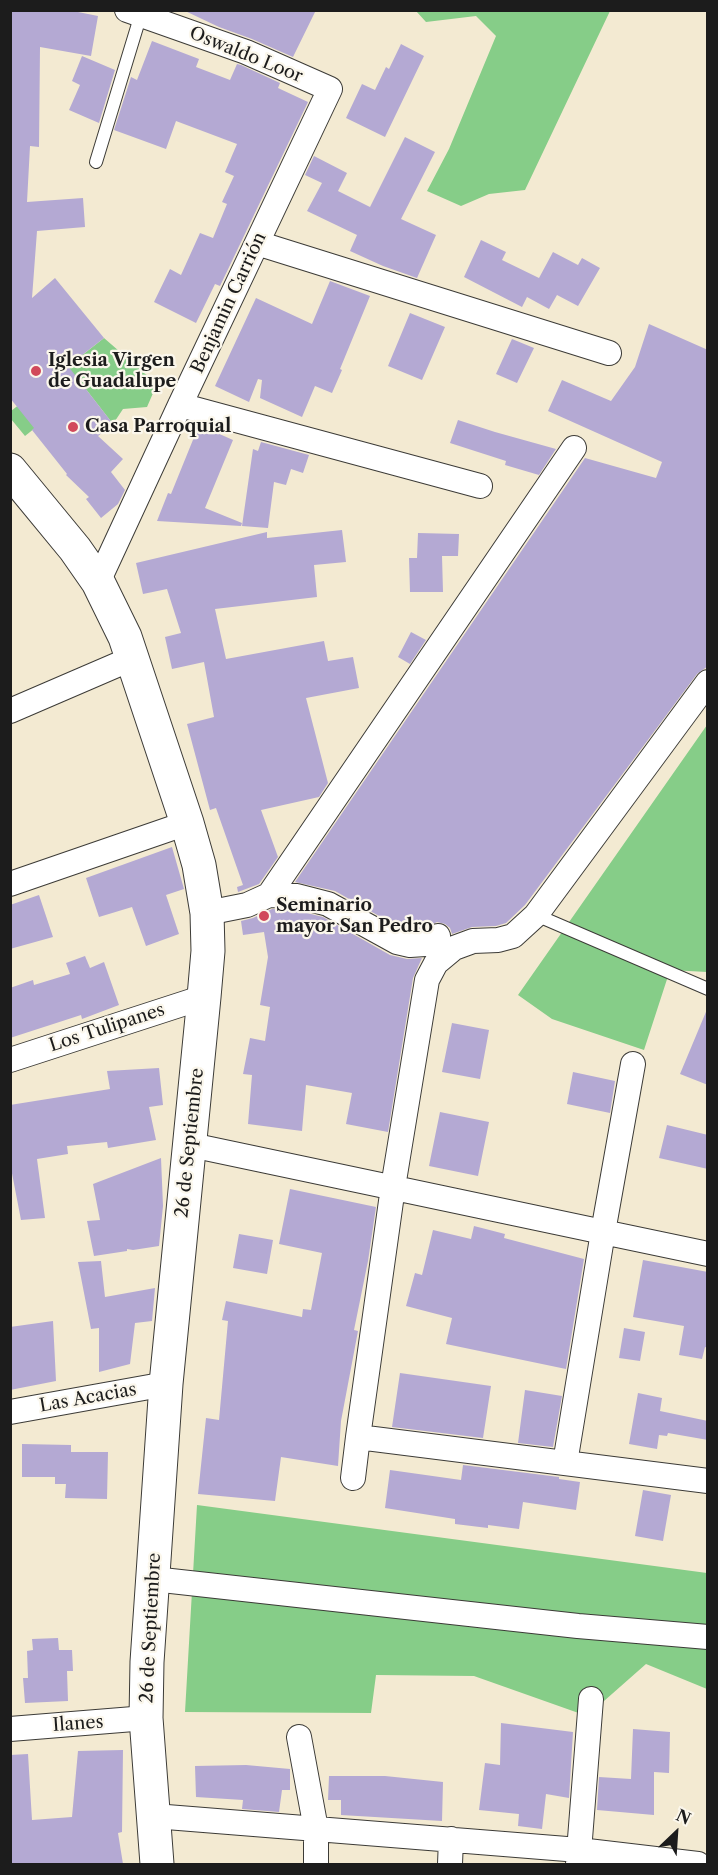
<!DOCTYPE html>
<html>
<head>
<meta charset="utf-8">
<style>
  body { margin:0 }
  #map { position:relative; width:718px; height:1875px; overflow:hidden; background:#f3ead2; font-family:"Libre Caslon Text",serif }
  canvas { display:block }
  .frame { position:absolute; inset:0; border:12px solid #1c1c1c; pointer-events:none }
  .north { position:absolute; left:646px; top:1803px; width:60px; height:60px; -webkit-text-stroke:4px #fbf7ec; paint-order:stroke; rotate:25deg; font-size:16px; font-weight:700; line-height:24px; text-align:center; color:#1c1c1c }
  .north::after { content:''; display:block; margin:auto; width:21px; height:27px; background:#1c1c1c; clip-path:polygon(50% 0,100% 100%,50% 72%,0 100%) }
</style>
</head>
<body>
<div id="map">
<canvas width="718" height="1875"></canvas>
<div class="frame"></div>
<div class="north">N</div>
</div>
<script>
const ctx = document.querySelector('canvas').getContext('2d');
ctx.lineJoin = 'round';
function paint(path, color) { ctx.fillStyle = color; ctx.fill(path, 'evenodd'); }
const toPath = rows => new Path2D(rows.map(r => 'M' + r).join(''));
function stroke(path, color, width, dash) { ctx.strokeStyle = color; ctx.lineWidth = width; ctx.lineCap = dash ? 'butt' : 'round'; ctx.setLineDash(dash || []); ctx.stroke(path); }
function drawText(font, color, halo, rows, align = 'center') {
  ctx.font = font + ' "Libre Caslon Text",serif'; ctx.lineWidth = 4.5; ctx.setLineDash([]); ctx.textBaseline = 'middle'; ctx.strokeStyle = halo; ctx.fillStyle = color; for (const [text, x, y, turn = 0] of rows) {
    ctx.save(); ctx.translate(x, y); ctx.rotate((+turn || 0) * Math.PI / 180); ctx.textAlign = isNaN(turn) ? turn : align; if (halo) ctx.strokeText(text, 0, 0); ctx.fillText(text, 0, 0); ctx.restore();
  }
}
paint(toPath([
  [416,11,610,11,525,190,489,194,461,206,427,191,449,149,496,36,476,16,426,22],
  [104,338,157,384,147,407,123,409,113,424,85,388,25,436,11,419,11,411],
  [707,725,707,972,670,970,644,1050,552,1019,518,995],
  [197,1505,707,1573,707,1689,646,1664,587,1716,474,1676,376,1675,371,1713,185,1712]
]), '#86cd88');
paint(toPath([
  [10,10,68,10,98,16,91,56,40,47,39,147,30,146,27,202,83,198,85,227,37,231,32,298,55,278,104,338,68,366,113,424,98,436,123,459,111,472,125,490,118,504,101,518,86,499,89,497,66,475,67,474,32,430,34,428,10,398],
  [183,10,316,10,293,57,252,39,219,27],
  [152,41,199,59,196,67,230,80,237,64,241,65,280,83,278,88,308,102,220,286,215,284,196,323,154,302,170,269,181,275,200,233,213,238,227,204,222,202,234,176,225,172,237,144,176,121,166,149,114,130,131,77,137,80],
  [401,44,424,56,385,137,346,118,362,84,375,90,386,67,389,69],
  [82,56,115,70,99,123,69,110,80,85,72,81],
  [405,137,435,152,401,219,436,235,417,278,383,266,350,251,357,235,307,211,322,183,305,175,314,156,347,173,338,191,370,207],
  [481,240,506,252,502,260,539,278,553,252,578,265,582,258,600,268,578,306,557,295,549,309,527,297,522,307,464,277],
  [330,281,370,296,340,369,342,370,332,393,315,386,302,417,260,398,262,380,258,379,249,402,215,386,256,298,312,324],
  [410,313,445,327,422,380,388,366],
  [649,324,708,350,708,666,697,674,525,905,506,923,496,926,472,927,452,934,450,928,445,924,437,922,421,930,411,931,402,929,335,891,295,882,585,458,656,478,662,462,548,411,562,380,611,401,635,367],
  [512,339,534,348,517,383,496,374],
  [458,420,495,432,556,449,539,475,505,465,506,461,450,443],
  [199,425,233,440,205,508,242,523,241,526,157,521,168,493,171,494],
  [261,442,309,455,303,473,291,469,286,485,274,482,268,528,242,526,253,449,258,451],
  [342,530,346,562,314,565,317,597,215,609,226,659,324,641,328,661,353,657,359,688,306,698,328,783,319,797,261,810,278,857,259,884,238,892,237,887,243,885,216,808,210,810,187,724,214,717,204,662,172,669,165,637,181,633,167,589,143,594,136,563,267,532,267,538],
  [418,533,459,534,458,556,442,556,443,592,410,592,409,558,417,558],
  [411,632,426,640,410,664,398,657],
  [172,847,184,889,166,895,179,934,146,946,132,907,99,917,86,878],
  [39,895,53,937,10,949,10,905],
  [272,909,295,910,323,917,390,955,407,959,422,958,413,978,388,1132,346,1124,352,1093,306,1085,302,1131,248,1124,252,1075,243,1074,250,1038,265,1041,270,1007,260,1005,268,957,264,932,243,935,241,921,253,918],
  [85,956,90,968,104,962,119,1005,82,1019,81,1015,10,1038,10,988,33,980,34,985,70,974,66,963],
  [708,1007,708,1085,680,1074],
  [452,1023,489,1030,480,1079,442,1072],
  [159,1068,163,1105,149,1107,156,1140,108,1148,107,1142,67,1146,68,1154,37,1159,45,1218,21,1220,10,1163,10,1105,110,1089,107,1071],
  [573,1072,615,1081,610,1113,567,1104],
  [440,1112,489,1122,478,1176,429,1166],
  [667,1125,708,1135,708,1169,659,1158],
  [161,1158,163,1206,159,1246,133,1250,127,1249,127,1251,94,1256,87,1221,100,1220,93,1184],
  [290,1189,376,1207,368,1261,354,1330,358,1331,341,1421,338,1466,281,1457,275,1501,198,1494,206,1418,219,1420,228,1321,222,1320,226,1301,302,1317,303,1309,311,1310,322,1253,279,1244],
  [474,1226,505,1234,504,1238,584,1259,566,1369,446,1344,452,1318,406,1306,415,1273,422,1275,433,1230,471,1239],
  [239,1234,273,1240,267,1274,233,1268],
  [643,1260,708,1272,708,1348,705,1347,702,1359,679,1355,684,1326,633,1317],
  [101,1261,105,1297,155,1288,152,1321,135,1323,130,1364,99,1372,99,1328,91,1329,78,1262],
  [53,1321,56,1381,10,1390,10,1327],
  [624,1328,645,1332,640,1361,619,1358],
  [400,1373,491,1386,483,1438,392,1427],
  [525,1390,562,1396,553,1447,518,1443],
  [638,1393,662,1398,660,1411,708,1421,708,1440,668,1433,667,1436,659,1435,657,1449,629,1444],
  [22,1444,71,1445,71,1452,108,1452,107,1499,65,1498,66,1484,55,1484,55,1477,22,1477],
  [463,1465,559,1477,559,1479,580,1482,576,1510,523,1502,519,1529,488,1525,488,1528,455,1524,455,1519,385,1508,390,1470,461,1480],
  [643,1490,671,1495,663,1541,635,1536],
  [58,1638,59,1650,72,1650,73,1671,67,1671,68,1701,25,1703,23,1678,28,1678,27,1651,33,1650,32,1639],
  [501,1723,573,1732,569,1798,546,1794,542,1829,518,1826,519,1814,479,1810,485,1763,500,1765],
  [633,1729,670,1732,669,1773,654,1772,654,1815,597,1810,599,1777,631,1779],
  [123,1750,122,1832,118,1833,123,1864,10,1864,10,1755,28,1754,32,1820,72,1817,78,1751],
  [246,1765,290,1769,290,1790,282,1790,279,1812,242,1809,243,1800,196,1797,195,1766],
  [329,1776,385,1776,443,1782,442,1821,341,1815,341,1800,328,1800]
]), '#b4a9d3');
const lane = toPath([
  [96,162,141,14],
  [536,915,708,989]
]);
const street = toPath([
  [257,243,609,353],
  [180,405,480,486],
  [98,582,180,405,330,89,246,52,127,10],
  [708,682,536,915,513,936,498,940,473,941,454,948,436,963,427,980,393,1187,358,1437,708,1481],
  [10,711,133,658],
  [10,884,187,823],
  [269,895,574,448],
  [207,913,247,905,269,895,297,896,328,904,397,942,410,945,425,944,438,936],
  [10,1060,204,997],
  [191,1145,603,1232,633,1064],
  [10,1412,166,1384],
  [565,1463,603,1232,708,1254],
  [353,1478,358,1437],
  [153,1579,578,1626,708,1637],
  [10,1729,146,1718],
  [299,1737,316,1829,316,1864],
  [154,1816,579,1850,698,1864],
  [450,1864,451,1839],
  [578,1864,591,1699]
]);
const secondary = toPath([
  [10,470,75,549,98,582,125,637,187,823,199,865,207,913,208,951,204,997,166,1384,147,1662,146,1718,157,1864]
]);
stroke(lane, '#3c3b37', 14);
stroke(street, '#3c3b37', 26);
stroke(secondary, '#3c3b37', 35);
stroke(lane, '#fff', 12);
stroke(street, '#fff', 24);
stroke(secondary, '#fff', 33);
for (const [x, y, r, color] of [
  [36,371,6,"#d1495b"],
  [73,427,6,"#d1495b"],
  [264,916,6,"#d1495b"]
]) { const dot = new Path2D(); dot.arc(x, y, r, 0, 2 * Math.PI); ctx.fillStyle = color; ctx.fill(dot); stroke(dot, '#fbf7ec', 2); }
drawText('18px', '#1c1c1c', '#fbf7ec', [
  ["Oswaldo Loor",246,55,22],
  ["Benjamin Carrión",229,303,-65],
  ["Los Tulipanes",107,1028,-18],
  ["26 de Septiembre",190,1143,-84],
  ["Las Acacias",88,1398,-10],
  ["26 de Septiembre",151,1628,-87],
  ["Ilanes",78,1724,-4]
]);
drawText('bold 18px', '#1c1c1c', '#fbf7ec', [
  ["Iglesia Virgen",48,361],
  ["de Guadalupe",48,382],
  ["Casa Parroquial",85,427],
  ["Seminario",276,906],
  ["mayor San Pedro",276,927]
], 'left');
</script>
</body>
</html>
